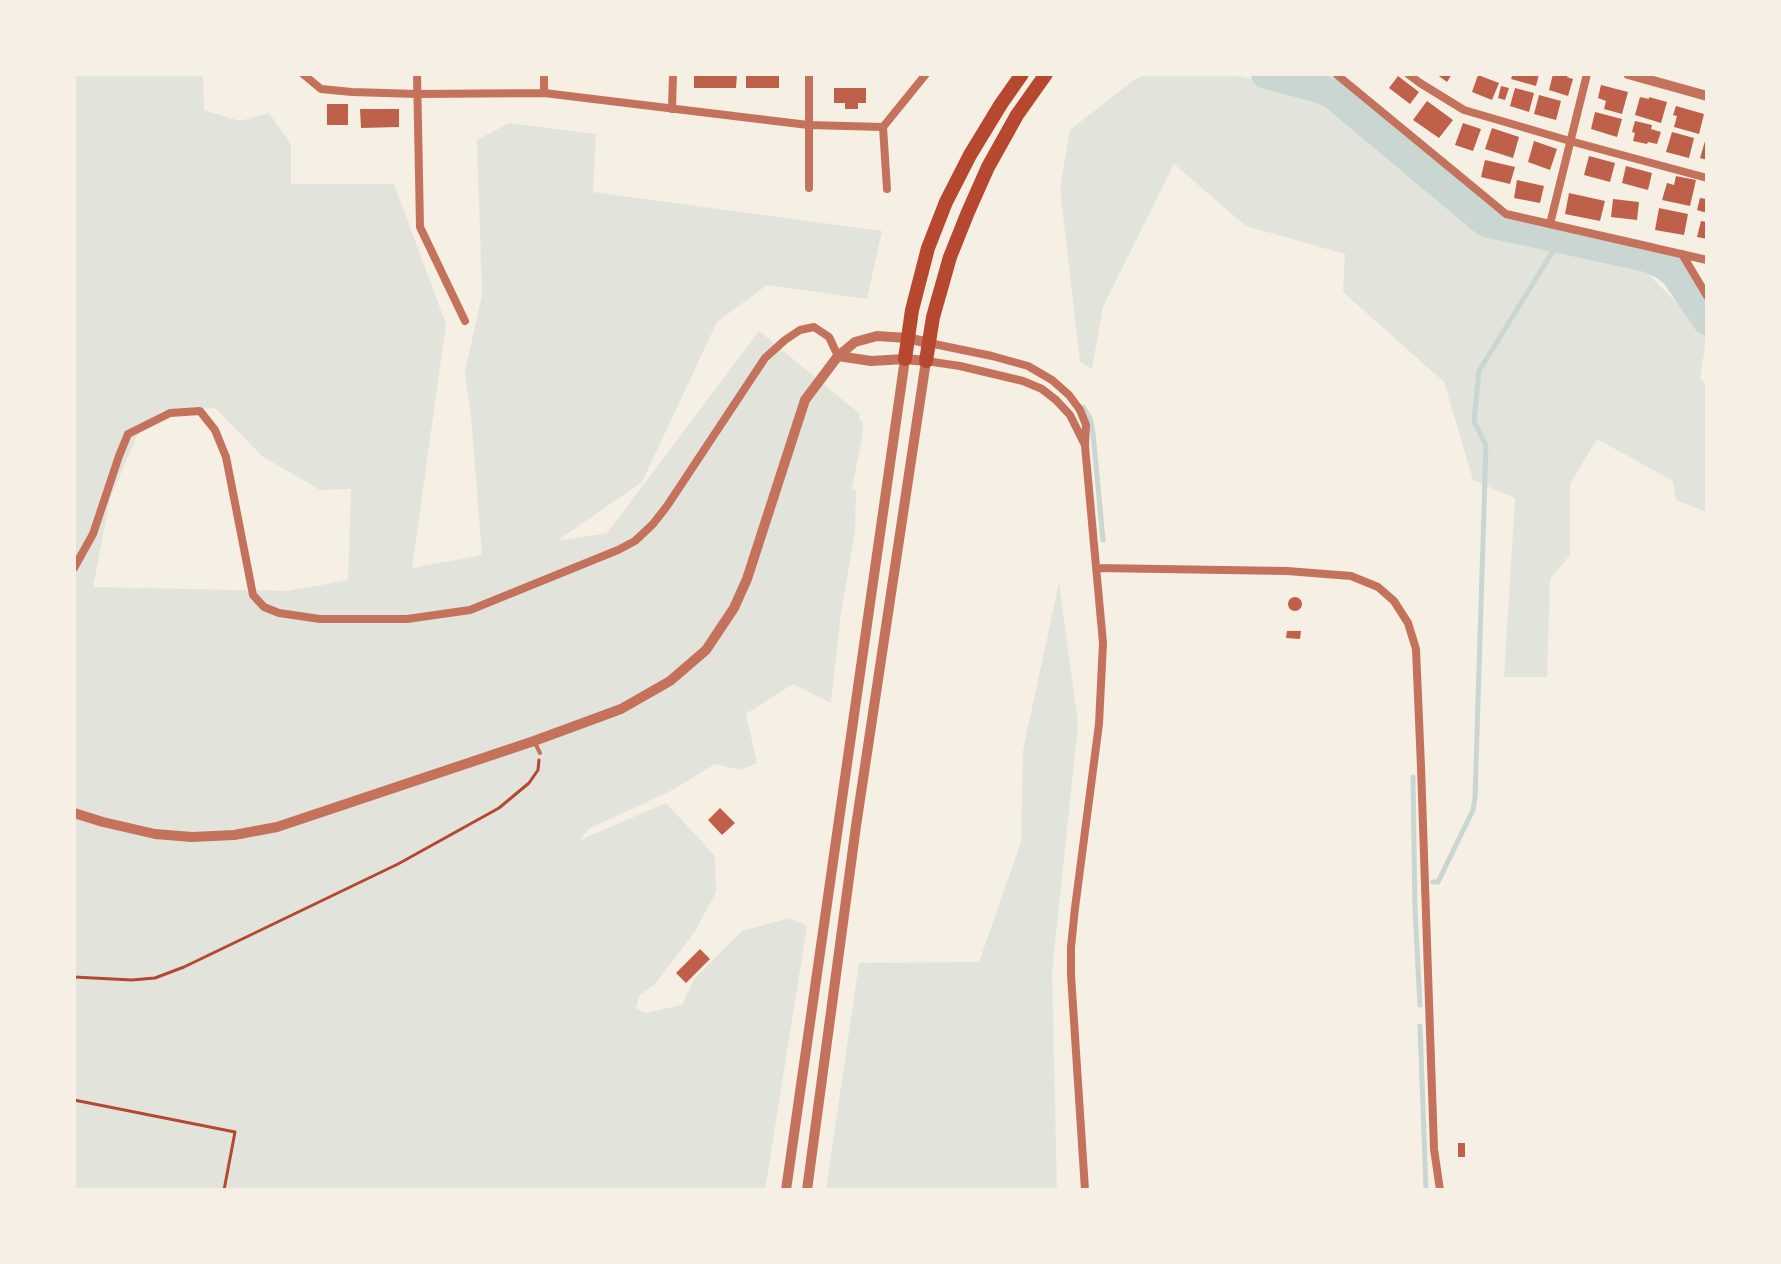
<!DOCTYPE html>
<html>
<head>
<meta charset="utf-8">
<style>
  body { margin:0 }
  #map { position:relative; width:1781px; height:1264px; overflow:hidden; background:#f6efe4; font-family:Manrope,sans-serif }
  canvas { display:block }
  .frame { position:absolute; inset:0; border:76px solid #f6efe4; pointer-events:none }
</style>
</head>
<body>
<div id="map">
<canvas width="1781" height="1264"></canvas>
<div class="frame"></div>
</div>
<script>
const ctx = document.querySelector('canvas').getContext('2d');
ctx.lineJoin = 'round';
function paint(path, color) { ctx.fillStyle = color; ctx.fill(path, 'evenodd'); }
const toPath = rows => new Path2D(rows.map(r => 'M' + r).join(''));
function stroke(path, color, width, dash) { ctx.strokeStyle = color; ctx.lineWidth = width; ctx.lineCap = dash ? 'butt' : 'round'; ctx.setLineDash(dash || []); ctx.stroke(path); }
paint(toPath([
  [74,74,203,74,204,110,240,121,269,113,291,144,291,184,394,184,446,324,412,568,482,555,471,416,465,372,482,295,477,140,509,123,596,134,593,192,882,231,867,299,767,285,717,322,642,482,557,541,607,533,759,331,860,414,859,419,863,422,862,438,852,488,856,490,855,532,841,613,831,703,793,684,746,714,757,763,740,770,715,764,669,792,588,829,580,840,666,803,715,856,716,892,694,933,655,984,639,996,636,1008,645,1013,682,1005,694,979,742,931,789,918,807,926,765,1190,74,1190],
  [215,408,262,456,320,490,351,489,348,580,288,591,93,587,110,499,137,436,163,410],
  [1148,74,1228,74,1325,93,1486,226,1639,265,1707,333,1700,379,1707,385,1707,512,1676,500,1673,481,1597,439,1570,484,1570,555,1550,579,1547,677,1504,677,1515,498,1473,480,1444,382,1343,292,1345,254,1246,226,1174,164,1103,307,1092,369,1080,362,1060,189,1070,130,1135,79],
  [1059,583,1078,724,1052,973,1057,1190,826,1190,859,963,979,962,1021,842,1023,750]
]), '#e2e4dc');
stroke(toPath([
  [1083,407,1090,418,1093,433,1103,540],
  [1413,777,1415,910,1420,1005],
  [1433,882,1438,882,1473,810,1475,798,1486,445,1474,421,1479,371,1561,238],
  [1420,1026,1426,1190]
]), '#c9d6d2', 5);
stroke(toPath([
  [1266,74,1316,87,1333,94,1486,222,1647,257,1663,264,1675,273,1707,320]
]), '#c9d6d2', 30);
paint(toPath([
  [694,74,737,74,736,88,694,88],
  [746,74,779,74,779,88,746,88],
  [1436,74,1452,74,1447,82],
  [1513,74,1539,74,1536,86,1511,79],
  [1553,74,1566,74,1568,75,1567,77,1573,79,1568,96,1549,90],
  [1478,75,1499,83,1492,100,1472,92],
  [1398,76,1419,92,1410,104,1389,88],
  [1601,85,1628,92,1622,114,1604,109,1606,101,1598,98],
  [1501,86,1509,88,1505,100,1498,98],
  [834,88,866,88,866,103,858,103,858,109,845,109,845,103,834,103],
  [1515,88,1534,93,1529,112,1510,106],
  [1539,95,1561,101,1556,120,1534,114],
  [1640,97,1649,99,1649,97,1667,102,1661,123,1635,115],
  [1427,101,1453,120,1439,138,1413,120],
  [327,104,348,104,348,125,327,125],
  [1676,106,1704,114,1699,134,1674,127,1677,116,1673,115],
  [360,109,399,109,399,127,361,128],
  [1595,112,1622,119,1617,137,1591,129],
  [1635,121,1652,125,1651,129,1661,132,1657,144,1648,142,1647,144,1633,141,1635,133,1632,132],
  [1463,123,1481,129,1473,151,1455,145],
  [1492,128,1519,137,1513,158,1485,149],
  [1672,132,1694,138,1689,158,1666,152],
  [1534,141,1557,149,1550,170,1528,162],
  [1705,141,1707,141,1707,160,1700,158],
  [1589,156,1615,163,1610,182,1584,175],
  [1485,160,1515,167,1510,184,1481,177],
  [1626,166,1652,173,1648,190,1622,183],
  [1676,176,1696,180,1690,206,1662,200,1667,183,1674,185],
  [1517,180,1544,186,1540,203,1514,198],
  [1569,193,1605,201,1600,221,1565,214],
  [1700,198,1707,199,1707,213,1697,210],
  [1613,199,1639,202,1637,220,1611,217],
  [1659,208,1688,214,1684,235,1655,230],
  [1701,221,1707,222,1707,239,1697,237],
  '1288 604a7 7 0 1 1 14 0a7 7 0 1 1-14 0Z',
  [1287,631,1301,631,1300,639,1286,638],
  [720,808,735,823,722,835,708,820],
  [700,949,710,959,686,983,676,973],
  [1458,1143,1465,1143,1465,1157,1458,1157]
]), '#bf614a');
stroke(toPath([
  [74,977,132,980,155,978,184,967,398,864,499,808,529,783,538,770,539,760],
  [74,1100,235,1132,224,1190]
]), '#b5482f', 3);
stroke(toPath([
  [535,743,540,753]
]), '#c5725c', 4);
stroke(toPath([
  [303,74,321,89,352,92,417,94,544,93,808,125,883,127,926,74],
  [417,74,420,227,465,321],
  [809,74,809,188],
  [1336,74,1506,214,1707,260],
  [1408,74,1420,83,1464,110,1570,141,1707,178],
  [544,93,544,74],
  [672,109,673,74],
  [883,127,887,189],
  [1550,224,1587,74],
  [1682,254,1707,296],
  [929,343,992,356,1028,366,1052,380,1069,395,1080,410,1086,425,1085,446,1103,643,1099,724,1075,908,1071,947,1071,975,1085,1190],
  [926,361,960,366,1023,381,1042,389,1056,400,1070,415,1085,445],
  [74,568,93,534,119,456,128,434,170,413,200,411,215,430,226,457,253,595,264,607,279,613,320,619,407,619,470,610,618,550,635,541,653,524,667,506,765,358,785,340,800,330,814,327,829,337,838,356],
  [1097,568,1287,571,1351,576,1378,587,1394,601,1408,623,1416,649,1421,767,1434,1149,1440,1190]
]), '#c5725c', 8);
stroke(toPath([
  [1628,74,1707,96],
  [74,813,103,822,155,834,192,837,234,835,277,827,534,741,621,709,670,681,706,650,734,608,747,579,805,400,838,356,855,342,877,336,907,338,929,343],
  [786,1190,905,359],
  [807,1190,856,826,926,361,905,359,871,361,838,356]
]), '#c5725c', 10);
stroke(toPath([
  [905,359,912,310,928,248,946,202,970,155,1001,104,1022,74],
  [926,361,933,317,950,257,968,212,988,167,1017,115,1046,74]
]), '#b5482f', 14);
</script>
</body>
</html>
